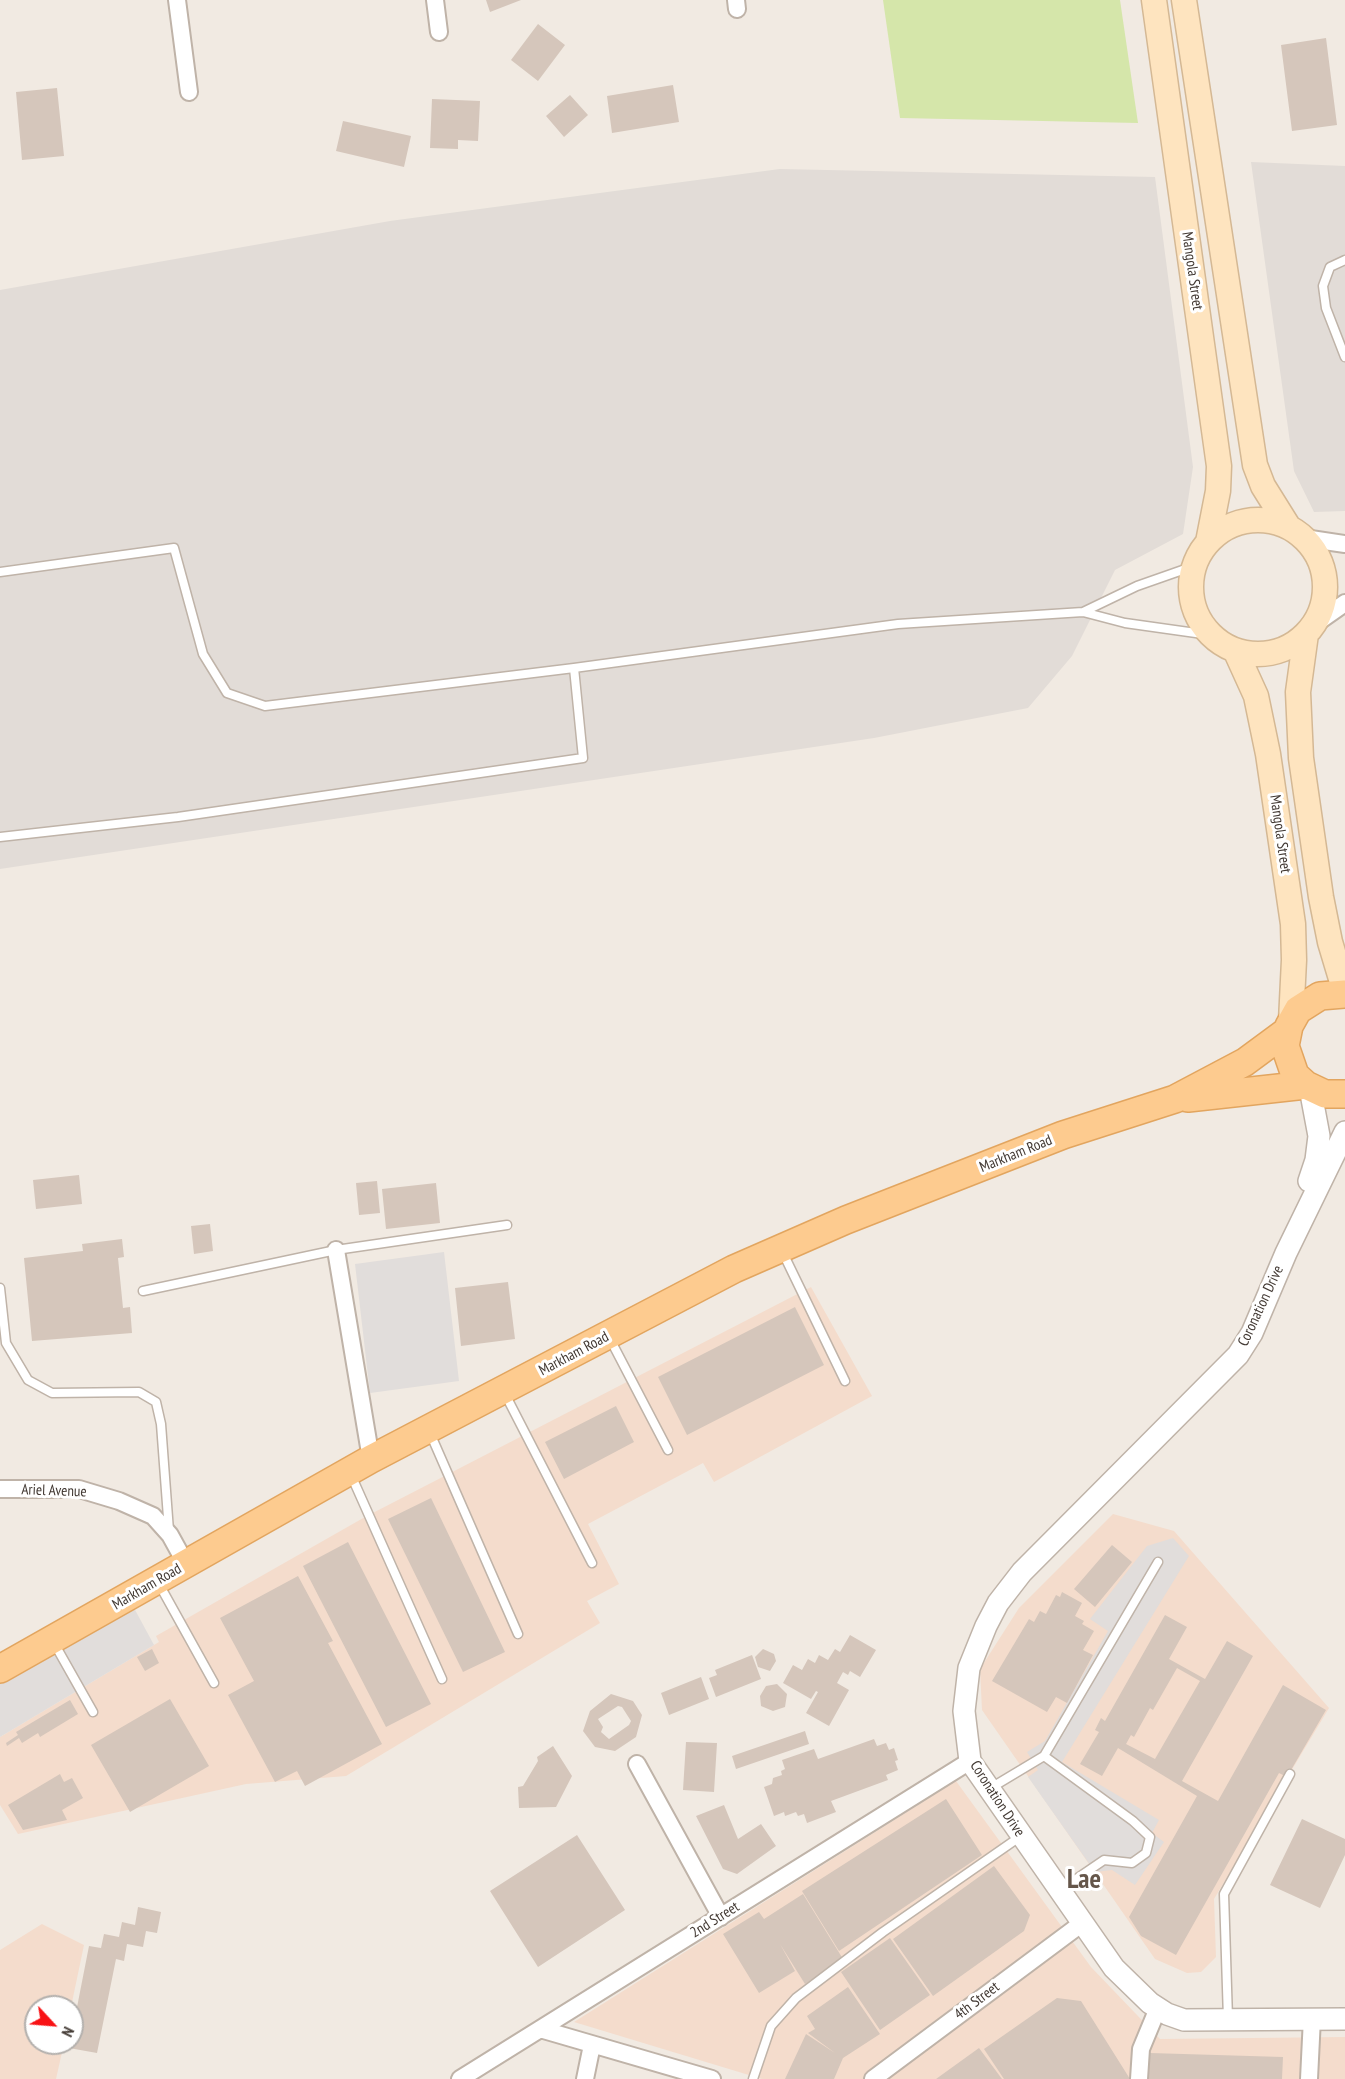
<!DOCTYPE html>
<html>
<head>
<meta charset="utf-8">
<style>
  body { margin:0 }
  #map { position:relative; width:1345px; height:2079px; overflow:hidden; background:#f1eae2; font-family:"PT Sans Narrow",sans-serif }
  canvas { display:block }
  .north { position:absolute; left:24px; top:1995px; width:60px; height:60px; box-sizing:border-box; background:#fff; border:2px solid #b3b0ad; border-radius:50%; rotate:116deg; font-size:16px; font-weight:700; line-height:24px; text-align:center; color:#423933 }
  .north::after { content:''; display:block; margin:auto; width:21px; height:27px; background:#f81215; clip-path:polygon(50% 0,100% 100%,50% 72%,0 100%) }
</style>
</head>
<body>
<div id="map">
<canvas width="1345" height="2079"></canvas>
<div class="north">N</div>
</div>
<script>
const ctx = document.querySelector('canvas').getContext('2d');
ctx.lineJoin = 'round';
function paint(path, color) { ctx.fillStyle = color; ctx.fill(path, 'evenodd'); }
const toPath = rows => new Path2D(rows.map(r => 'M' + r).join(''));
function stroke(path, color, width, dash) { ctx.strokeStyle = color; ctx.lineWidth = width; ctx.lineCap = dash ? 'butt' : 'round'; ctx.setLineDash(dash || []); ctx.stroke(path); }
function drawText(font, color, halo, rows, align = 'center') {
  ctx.font = font + ' "PT Sans Narrow",sans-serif'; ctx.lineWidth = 6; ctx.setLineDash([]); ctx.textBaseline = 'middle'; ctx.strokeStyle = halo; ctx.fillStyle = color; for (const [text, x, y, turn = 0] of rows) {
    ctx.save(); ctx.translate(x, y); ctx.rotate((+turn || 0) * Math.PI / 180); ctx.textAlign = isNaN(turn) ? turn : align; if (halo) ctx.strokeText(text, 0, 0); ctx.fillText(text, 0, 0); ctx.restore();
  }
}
paint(toPath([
  [811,1287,872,1396,714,1482,703,1463,588,1524,619,1584,587,1601,600,1623,346,1776,246,1784,18,1834,0,1805,0,1737,159,1642,156,1636,365,1517],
  [1113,1514,1174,1531,1329,1708,1214,1899,1216,1957,1201,1972,1187,1973,1155,1959,982,1710,980,1669,1019,1608],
  [956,1781,1091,1967,1160,2039,1345,2037,1345,2079,762,2079,574,2022],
  [42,1924,84,1945,71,2007,36,2007,36,2043,64,2043,56,2079,0,2079,0,1950]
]), '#f4dccc');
paint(toPath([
  [1251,162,1345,166,1345,511,1314,512,1294,471],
  [780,169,1155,177,1193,467,1183,534,1115,570,1072,656,1028,708,874,738,0,869,0,290,390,221]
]), '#e2dcd7');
paint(toPath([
  [883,0,1120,0,1138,123,900,118]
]), '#d5e6aa');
paint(toPath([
  [444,1252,459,1381,370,1393,355,1264],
  [1173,1538,1189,1556,1062,1762,1159,1820,1152,1833,1164,1842,1135,1885,1112,1870,1095,1872,1028,1777,1038,1770,1027,1752,1045,1741,1108,1631,1090,1619,1147,1546],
  [134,1608,154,1645,0,1737,0,1683]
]), '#e1dddb');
paint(toPath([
  [486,0,521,0,490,12],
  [538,24,565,45,538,81,511,60],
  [1326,38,1337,125,1292,131,1281,45],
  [673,85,679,122,612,133,607,96],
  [57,88,64,156,22,160,16,92],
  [570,95,588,115,564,137,546,116],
  [432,99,480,101,478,141,458,140,458,149,430,148],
  [343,121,411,136,404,167,336,151],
  [79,1175,82,1204,36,1209,33,1180],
  [377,1181,380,1213,359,1215,356,1183],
  [436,1183,440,1223,386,1229,382,1189],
  [210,1224,213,1251,194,1254,191,1226],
  [122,1239,124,1257,118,1258,123,1308,130,1307,132,1333,32,1341,24,1258,83,1251,82,1244],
  [508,1282,515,1339,461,1346,455,1288],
  [795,1307,824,1365,687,1435,658,1377],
  [616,1406,634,1442,564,1479,545,1442],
  [431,1498,505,1652,463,1672,388,1519],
  [348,1542,431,1704,386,1727,303,1566],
  [1112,1545,1132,1562,1095,1607,1074,1589],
  [298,1576,333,1641,328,1643,382,1744,305,1786,297,1771,275,1782,228,1695,254,1681,220,1618],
  [1062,1592,1082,1603,1075,1616,1084,1621,1082,1624,1094,1631,1083,1650,1093,1655,1067,1703,1056,1697,1047,1712,992,1681,1029,1619,1034,1622,1040,1611,1046,1614,1056,1595,1060,1597],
  [1165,1615,1187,1627,1169,1659,1205,1679,1227,1641,1253,1656,1182,1781,1218,1801,1283,1685,1326,1710,1287,1777,1279,1773,1176,1955,1141,1936,1129,1917,1197,1796,1118,1748,1102,1776,1080,1764,1099,1732,1095,1730,1101,1718,1105,1721],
  [1177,1668,1200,1681,1155,1759,1126,1744,1131,1735,1134,1737,1150,1708,1153,1710],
  [850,1635,876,1650,860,1677,850,1671,848,1675,843,1672,837,1683,849,1690,829,1726,806,1713,818,1692,816,1691,811,1699,783,1683,793,1665,802,1670,808,1659,815,1663,819,1655,828,1660,835,1649,840,1652],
  [152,1649,159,1663,145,1671,137,1657],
  [763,1649,774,1654,776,1661,770,1671,758,1667,755,1657],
  [752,1655,761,1679,716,1697,709,1678,717,1675,715,1670],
  [701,1677,709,1699,669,1715,661,1693],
  [777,1684,787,1694,785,1707,773,1711,761,1706,760,1696,766,1686],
  [611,1694,633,1701,642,1715,636,1737,615,1751,595,1747,583,1731,590,1711],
  [618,1706,622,1707,631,1721,629,1725,609,1739,601,1732,603,1727,598,1719],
  [170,1699,209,1766,130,1812,91,1745],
  [70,1700,78,1714,40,1737,38,1733,22,1743,19,1738,7,1746,6,1743,18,1735,16,1732],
  [805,1731,809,1744,736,1769,732,1756],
  [874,1739,877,1746,886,1743,889,1750,894,1748,898,1760,895,1761,898,1770,886,1775,888,1780,831,1801,836,1812,807,1823,804,1814,798,1816,796,1812,785,1816,784,1812,774,1816,764,1787,772,1784,773,1778,782,1775,781,1771,785,1769,782,1760,814,1749,818,1759],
  [686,1742,717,1743,714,1792,683,1790],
  [553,1746,572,1776,556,1807,519,1808,518,1787,523,1786,538,1761,537,1757],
  [60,1774,64,1782,72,1778,83,1798,62,1810,67,1820,23,1830,8,1805],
  [946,1799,982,1855,839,1951,802,1891],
  [724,1805,738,1839,761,1824,776,1846,737,1874,723,1869,696,1816],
  [1302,1819,1345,1839,1345,1855,1320,1908,1270,1885],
  [577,1835,625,1910,538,1967,490,1891],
  [994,1866,1030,1915,1024,1931,933,1996,893,1939],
  [803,1894,843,1959,805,1984,780,1944,795,1971,759,1993,723,1934,759,1912,764,1919],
  [138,1907,161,1912,157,1933,146,1931,143,1947,127,1944,124,1961,116,1959,97,2053,69,2048,89,1946,101,1948,104,1934,119,1937,122,1922,135,1925],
  [890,1938,930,1995,880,2030,841,1972],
  [848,1987,880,2034,843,2058,834,2079,785,2079,806,2034,835,2053,808,2033,815,2029,807,2016],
  [1057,1998,1081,2001,1130,2079,1004,2079,984,2049],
  [979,2048,1002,2079,936,2079],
  [1150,2053,1283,2057,1282,2079,1145,2079,1146,2060]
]), '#d5c6bb');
const service = toPath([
  [1345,260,1330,267,1323,286,1326,308,1345,357],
  [0,572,174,548,203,654,227,693,265,706,574,668,898,624,1083,612,1125,623,1210,635],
  [1083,612,1137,586,1194,566],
  [0,837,178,817,583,758,574,668],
  [782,1251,845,1381],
  [0,1288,6,1343,28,1380,52,1393,139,1392,156,1402,161,1424,169,1531],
  [143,1291,336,1250,507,1225],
  [610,1339,668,1450],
  [505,1394,592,1563],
  [430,1433,518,1634],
  [351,1475,442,1679],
  [159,1584,214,1683],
  [54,1643,93,1712],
  [1044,1756,1158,1562],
  [989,1789,1044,1756,1133,1821,1150,1837,1146,1853,1132,1863,1104,1860,1060,1890],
  [1228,2019,1224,1894,1290,1774],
  [753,2079,771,2026,796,1998,883,1932,1021,1836]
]);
const minor = toPath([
  [177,0,189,92],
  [435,0,439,32],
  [736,0,737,9],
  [1304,538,1345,544],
  [1315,624,1345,603],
  [336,1250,371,1459],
  [0,1489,79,1489,119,1501,153,1516,170,1535,186,1564],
  [637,1764,721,1917],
  [540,2029,712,2079],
  [460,2079,970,1761],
  [585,2079,592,2045],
  [873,2079,1081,1924],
  [1139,2079,1141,2049,1158,2008],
  [1309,2079,1312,2018]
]);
const tertiary = toPath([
  [1345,1132,1286,1253,1252,1333,1238,1355,1022,1572,998,1603,986,1626,969,1668,964,1711,970,1761,1114,1968,1150,2003,1167,2014,1184,2020,1345,2019],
  [1309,1181,1316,1160,1319,1136,1310,1088]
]);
const secondary = toPath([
  [1154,0,1219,466,1218,491,1208,542],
  [1184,0,1255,465,1263,486,1288,526],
  '1191 587a67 67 0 1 1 134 0a67 67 0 1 1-134 0Z',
  [1306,634,1298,692,1301,758,1321,897,1330,942,1345,992],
  [1236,652,1256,696,1268,754,1293,924,1294,960,1291,1021]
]);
const primary = toPath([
  [1345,994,1320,996,1298,1010,1289,1026,1285,1046,1295,1075,1306,1085,1325,1094,1345,1094],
  [1188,1098,1306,1085],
  [0,1669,371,1459,734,1269,846,1220,1063,1135,1175,1099,1245,1062,1287,1031]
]);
stroke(service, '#bfb3a8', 11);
stroke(minor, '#bfb3a8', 20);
stroke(tertiary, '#bfb3a8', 24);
stroke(secondary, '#d4b894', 27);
stroke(primary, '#e2a55f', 30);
stroke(service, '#fff', 8);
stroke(minor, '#fff', 16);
stroke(tertiary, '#fff', 21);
stroke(secondary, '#fee4bf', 24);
stroke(primary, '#fdcb8f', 27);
drawText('15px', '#423933', '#fff', [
  ["Mangola Street",1192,271,82],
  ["Mangola Street",1280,834,82],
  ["Markham Road",1016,1154,-22],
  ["Coronation Drive",1261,1306,-65],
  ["Markham Road",574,1354,-28],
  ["Ariel Avenue",54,1491,2],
  ["Markham Road",147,1587,-30],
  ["Coronation Drive",997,1799,57],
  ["2nd Street",715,1920,-32],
  ["4th Street",977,2001,-37]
]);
drawText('bold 27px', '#65564a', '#fff', [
  ["Lae",1084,1880]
]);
</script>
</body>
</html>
